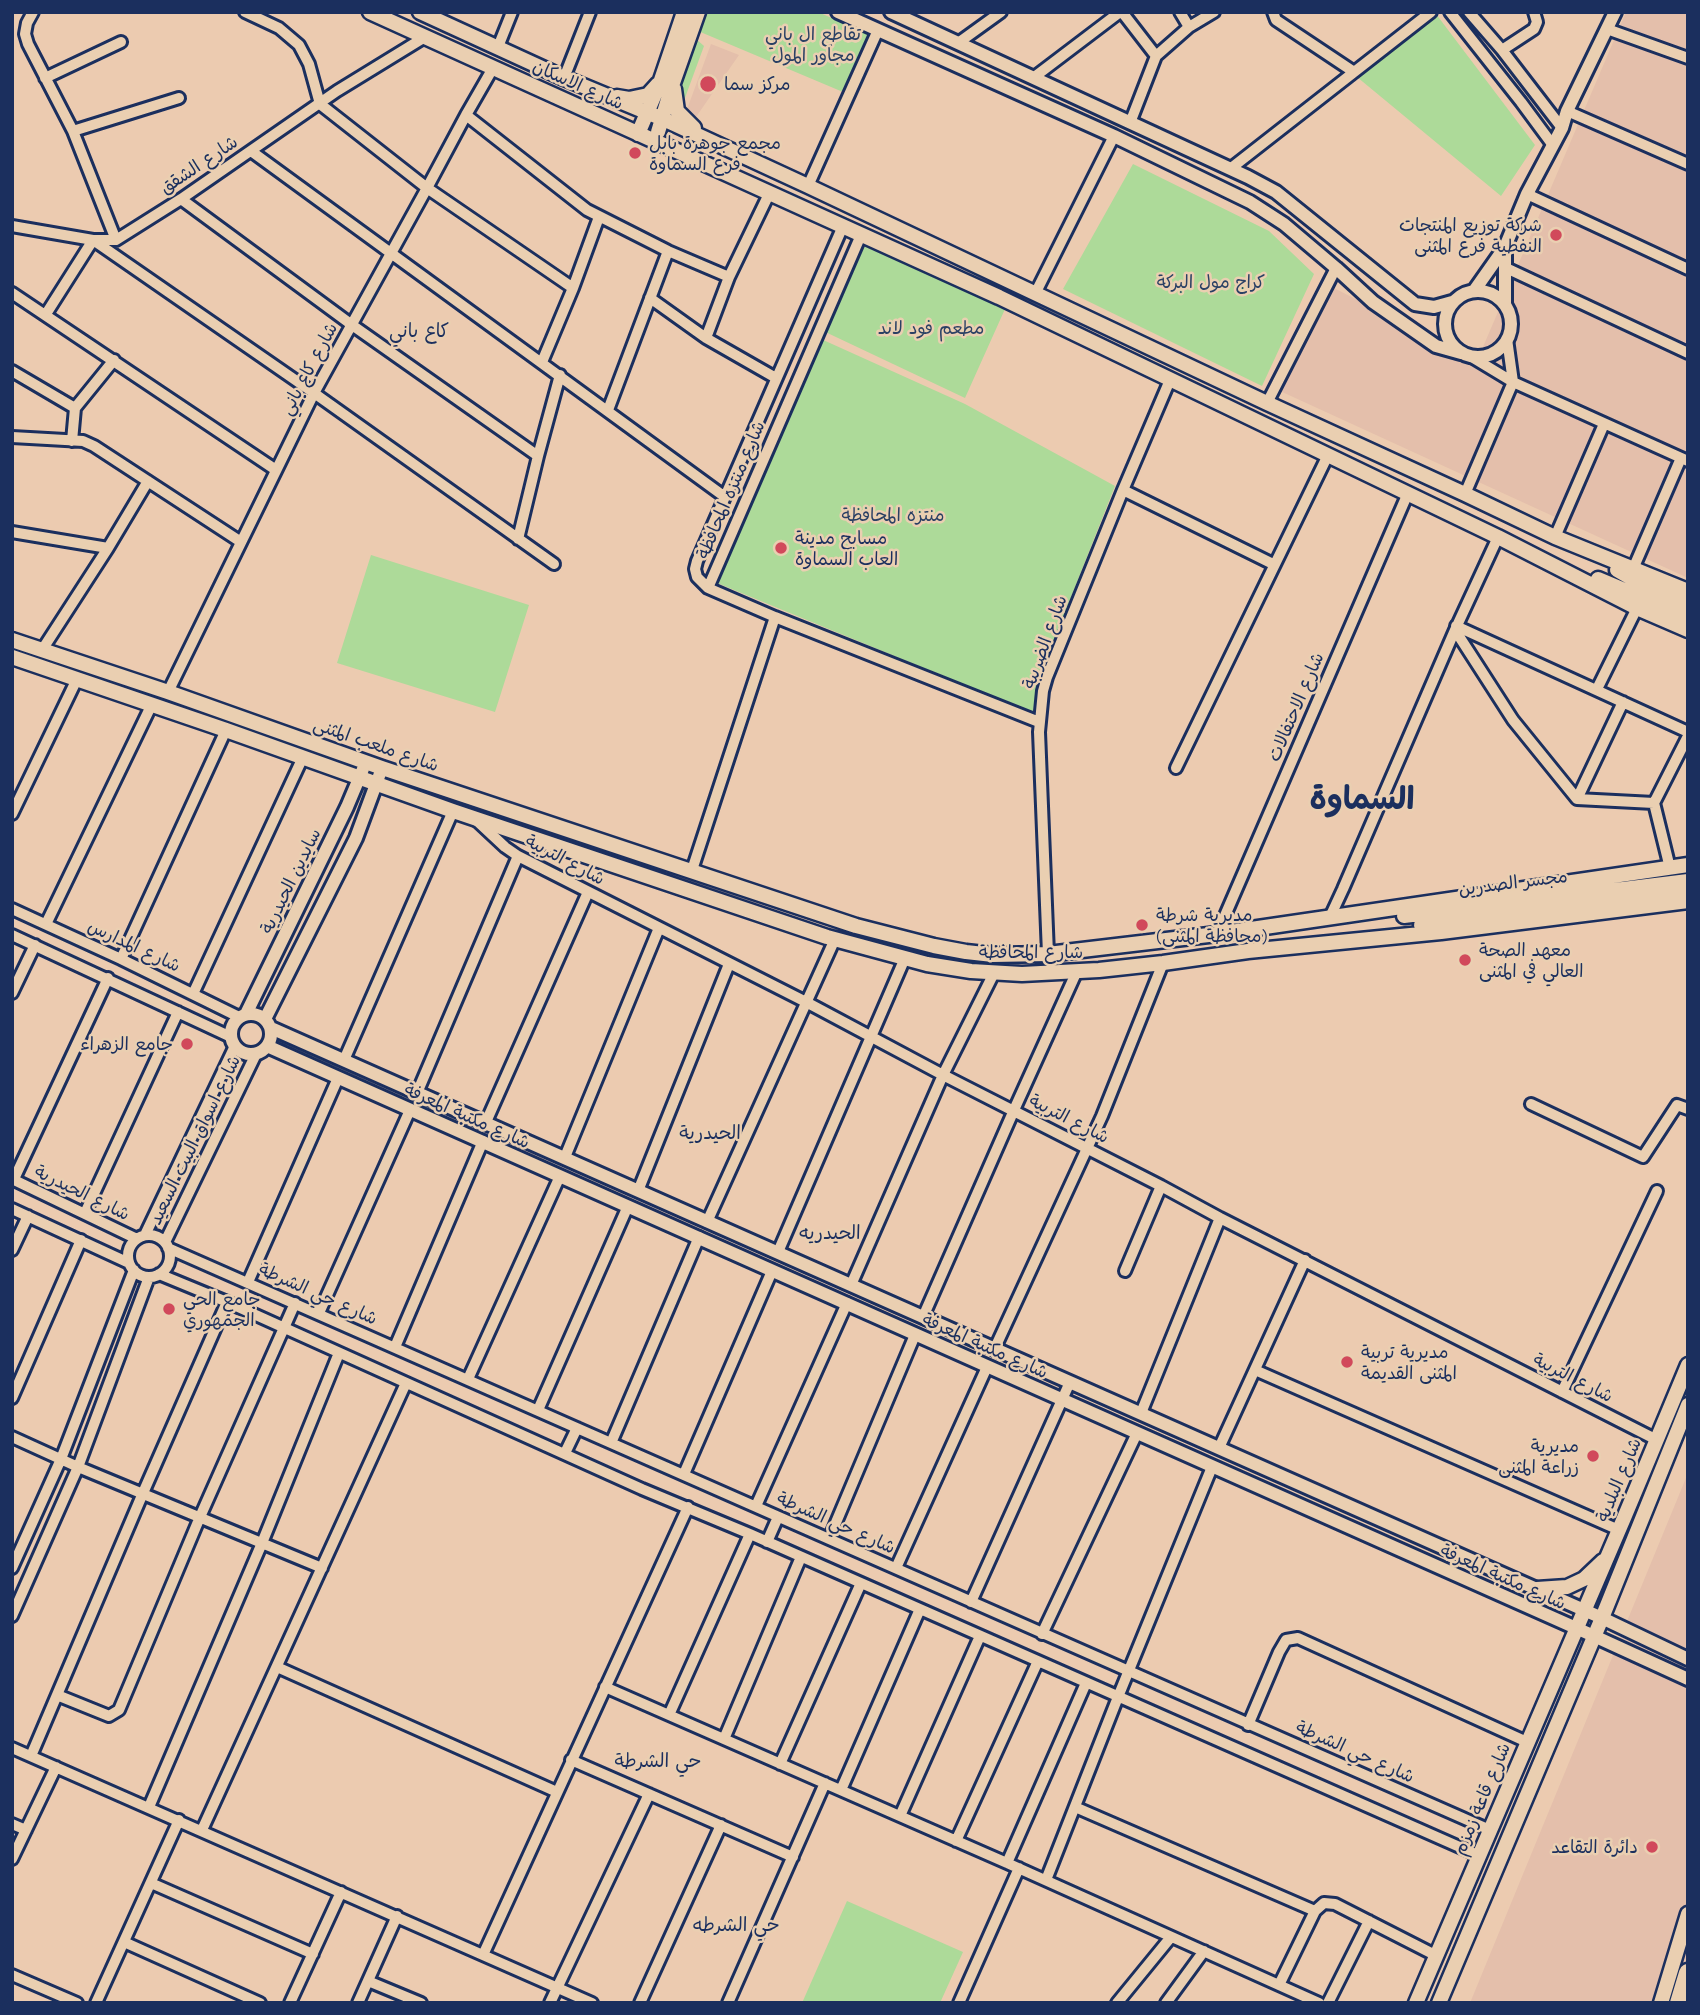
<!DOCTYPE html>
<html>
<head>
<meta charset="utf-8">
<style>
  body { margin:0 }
  #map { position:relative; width:1700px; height:2015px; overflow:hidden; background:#eccbb0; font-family:Mali,sans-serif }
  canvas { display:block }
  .frame { position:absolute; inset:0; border:14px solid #1b2f5e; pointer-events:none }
</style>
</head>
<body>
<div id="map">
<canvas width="1700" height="2015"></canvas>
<div class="frame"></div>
</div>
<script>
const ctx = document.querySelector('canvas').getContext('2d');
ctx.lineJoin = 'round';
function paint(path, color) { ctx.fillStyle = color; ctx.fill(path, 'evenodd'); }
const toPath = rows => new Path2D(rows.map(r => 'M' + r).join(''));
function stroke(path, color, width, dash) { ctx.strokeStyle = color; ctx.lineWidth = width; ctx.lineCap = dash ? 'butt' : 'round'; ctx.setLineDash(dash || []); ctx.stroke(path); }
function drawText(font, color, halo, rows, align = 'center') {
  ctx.font = font + ' Mali,"Playpen Sans Arabic",sans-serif'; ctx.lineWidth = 5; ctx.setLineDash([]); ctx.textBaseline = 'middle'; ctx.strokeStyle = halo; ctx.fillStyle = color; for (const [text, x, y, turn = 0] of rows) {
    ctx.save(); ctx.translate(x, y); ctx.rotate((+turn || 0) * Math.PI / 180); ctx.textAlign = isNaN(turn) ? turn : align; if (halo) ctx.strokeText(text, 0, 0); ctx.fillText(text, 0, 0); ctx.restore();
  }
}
paint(toPath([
  [1626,12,1688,12,1688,578,1280,391,1328,285,1477,361],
  [711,44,739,55,696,117,686,112],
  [1688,1473,1688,2003,1470,2003]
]), '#e4bfab');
paint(toPath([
  [704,12,818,12,868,34,843,92,698,31],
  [1436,14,1535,145,1501,196,1357,77],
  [695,38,704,46,682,106,681,83],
  [1133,164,1269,231,1314,274,1262,386,1063,289],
  [864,246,1005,309,965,398,819,329],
  [821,339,965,404,1115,486,1037,683,1033,713,717,583],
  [371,555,529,605,495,712,337,663],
  [847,1901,963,1952,940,2003,802,2003]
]), '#adda99');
const minor = toPath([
  [33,12,27,23,25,34,28,44,73,131,116,240],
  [245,12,279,28,299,45,309,64,320,104,427,188,573,288],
  [1122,12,1156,56],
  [1180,12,1189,27],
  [1273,12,1276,20,1354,72],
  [1450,12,1521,102,1552,144],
  [1469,12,1502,50,1562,128],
  [1607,29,1688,58],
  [958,43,1001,12],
  [498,47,512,12],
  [1502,50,1534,29,1537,22,1534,12],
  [45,78,121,42],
  [564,78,590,12],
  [1033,78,1120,12],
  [1567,111,1688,164],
  [466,115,587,210,668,251,729,277],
  [1130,123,1156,56,1189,27,1214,12],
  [73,131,179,98],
  [251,151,725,497],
  [1230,169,1431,12],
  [808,186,878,30],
  [1527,194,1688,269],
  [181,199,352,325,538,456],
  [12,226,93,240,116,240,181,199,337,91,425,37],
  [843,226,697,561,695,569,697,577,708,588,775,617,1039,722],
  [93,240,314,393,554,564],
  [1504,267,1688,353],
  [1036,292,1114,136],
  [12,293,276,470],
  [650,298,706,338,776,378],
  [46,314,93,240],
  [706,338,729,277,769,194],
  [1507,339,1513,382],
  [1470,356,1513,382,1688,461],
  [542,362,573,288,599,217],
  [12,371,75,408],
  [1267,403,1336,268],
  [608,410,668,251],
  [12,437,83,441,94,446,241,542],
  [72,441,75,408,114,360],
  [1123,490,1273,564],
  [1465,494,1513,382],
  [12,532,108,548],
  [1555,537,1604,424],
  [518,539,538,456,560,375],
  [1633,569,1681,458],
  [708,588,861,235],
  [1456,626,1688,732],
  [1455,630,1513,720,1577,799,1654,803],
  [42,650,108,548,148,481],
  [1597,689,1637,608],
  [168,692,314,393,427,188,466,115,493,68],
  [1176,768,1328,455],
  [1577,799,1623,702],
  [12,814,77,679],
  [475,819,505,847,518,856,806,1002,943,1075,1161,1186,1220,1218,1657,1440],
  [1670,868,1654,803,1688,736],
  [692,870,775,617],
  [12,909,121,959,239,1017],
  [1330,917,1343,889,1455,630,1498,537],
  [46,924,152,704],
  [1217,934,1408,493],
  [12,935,231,1037],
  [1048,954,1039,732,1043,691,1047,677,1123,490,1170,380],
  [121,959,226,730],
  [12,993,35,945],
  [193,994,303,757],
  [344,1060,453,811],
  [417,1093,518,856],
  [1531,1104,1643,1157,1677,1105,1688,1109],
  [486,1122,588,892],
  [565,1157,659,928],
  [12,1179,137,1239],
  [14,1179,108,978],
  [638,1191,729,964],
  [12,1209,129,1263],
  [85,1213,178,1012],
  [707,1222,835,939],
  [145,1235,235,1046],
  '128 1256a21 21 0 1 1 42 0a21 21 0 1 1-42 0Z',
  [165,1242,256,1054],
  [168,1248,1490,1830],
  [12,1250,28,1216],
  [778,1252,905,958],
  [1125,1271,1161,1186],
  [159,1274,227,1302,642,1489,750,1534,1480,1856],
  [248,1282,338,1078],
  [851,1285,943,1075,994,973],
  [319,1313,410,1110],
  [923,1317,1014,1110,1077,971],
  [395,1347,483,1141],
  [994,1350,1102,1116,1163,963],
  [1255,1370,1619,1530],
  [468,1379,560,1176],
  [1562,1392,1657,1191],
  [12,1398,81,1240],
  [538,1410,628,1206],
  [1141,1413,1220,1218],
  [12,1437,78,1467,322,1568],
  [611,1443,699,1237],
  [1219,1448,1305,1260],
  [565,1453,577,1428],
  [684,1474,772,1271],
  [756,1506,847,1303],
  [829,1539,915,1335],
  [767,1542,778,1517],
  [12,1568,61,1459,134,1270],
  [896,1568,987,1367],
  [971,1602,1070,1382],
  [12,1616,78,1467,149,1277],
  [1042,1634,1137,1433],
  [277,1667,557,1792],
  [605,1687,1007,1863,1319,2003],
  [57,1695,109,1716,119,1710,200,1517,295,1303],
  [669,1715,750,1534],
  [1248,1725,1279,1652,1286,1640,1298,1638,1527,1742],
  [724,1739,801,1557],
  [12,1748,592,2003],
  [31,1756,143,1493,227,1302],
  [571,1760,793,1857],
  [780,1764,861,1583],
  [841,1790,920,1609],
  [149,1807,262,1543,339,1353],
  [1075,1807,1315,1911],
  [900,1816,980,1636],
  [12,1824,26,1830],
  [202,1830,406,1383],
  [956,1841,1038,1661],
  [12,1859,56,1767],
  [1007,1863,1086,1683],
  [1046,1880,1118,1697,1212,1467],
  [151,1883,313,1954],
  [124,1942,260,2003],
  [483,1955,688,1507],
  [12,1975,77,2003],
  [368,1981,421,2003],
  [1279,1985,1315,1911,1324,1903,1335,1904,1437,1956],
  [96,2003,179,1820],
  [290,2003,341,1892],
  [358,2003,397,1916],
  [550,2003,649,1794],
  [640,2003,721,1825],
  [728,2003,825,1783],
  [959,2003,1019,1868],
  [1117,2003,1171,1937],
  [1166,2003,1204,1951],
  [1328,2003,1369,1921]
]);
const tertiary = toPath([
  [838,12,1114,136,1250,202,1284,224,1336,268,1373,302,1436,346,1461,353],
  [891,12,1248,177,1276,192,1415,304,1434,307,1452,302],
  [1474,291,1505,247,1527,194,1562,128,1567,111,1615,12],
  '1445 324a33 33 0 1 1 66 0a33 33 0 1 1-66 0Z',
  [1505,304,1505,248],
  '231 1034a20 20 0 1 1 40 0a20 20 0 1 1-40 0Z',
  [246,1014,347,807,363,769],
  [265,1019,356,838,382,768],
  [271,1028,1602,1618,1688,1659],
  [267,1046,1594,1636,1688,1679]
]);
const secondary = toPath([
  [370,12,999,297,1498,537,1637,608,1688,630],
  [420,12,564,78,663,119,808,186,1267,403,1465,494,1555,537,1688,591],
  [674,89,677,111,694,128],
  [617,97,629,99,648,95,658,84],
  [658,132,673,83,698,12],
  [638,134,661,80,684,12],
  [1617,570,1643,585,1688,604],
  [1598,579,1688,617],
  [12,640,168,692,382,768,856,926,934,946,966,952,993,955,1048,954,1217,934,1688,865],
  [12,657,226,730,453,811,827,937,927,964,971,971,1022,974,1099,970,1163,963,1248,951,1441,932,1688,901],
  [1404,916,1688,881],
  [1421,925,1688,891],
  [1537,1589,1567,1587,1584,1579,1603,1561],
  [1416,2003,1624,1518,1688,1365],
  [1439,2003,1602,1618,1688,1405],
  [1661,2003,1688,1914]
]);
const trunk = toPath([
  [1679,2003,1688,1973]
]);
stroke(minor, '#1b2f5e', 16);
stroke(tertiary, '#1b2f5e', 18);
stroke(secondary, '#1b2f5e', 19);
stroke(trunk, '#1b2f5e', 23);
stroke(minor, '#eacfb1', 10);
stroke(tertiary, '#eacfb1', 12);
stroke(secondary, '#eacfb1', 14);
stroke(trunk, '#eacfb1', 18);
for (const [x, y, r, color] of [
  [708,84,9,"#d1495b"],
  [635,153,7,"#d1495b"],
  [1556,235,7,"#d1495b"],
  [781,548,7,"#d1495b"],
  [1142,925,7,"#d1495b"],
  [1465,960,7,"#d1495b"],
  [187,1044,7,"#d1495b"],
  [169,1309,7,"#d1495b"],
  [1347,1362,7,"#d1495b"],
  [1593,1456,7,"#d1495b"],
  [1652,1847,7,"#d1495b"]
]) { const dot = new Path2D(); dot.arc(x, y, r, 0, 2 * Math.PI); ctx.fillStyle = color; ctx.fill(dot); stroke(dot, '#eacfb1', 2.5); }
drawText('18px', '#2a4064', '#eacfb1', [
  ["تقاطع ال باني",813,34],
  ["مجاور المول",813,55],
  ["كراج مول البركة",1211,282],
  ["مطعم فود لاند",931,328],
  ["منتزه المحافظة",893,515]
]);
drawText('18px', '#1b2f5e', '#eacfb1', [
  ["مركز سما",724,84],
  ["مجمع جوهرة بابل",649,143],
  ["فرع السماوة",649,164],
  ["شركة توزيع المنتجات",1542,225,"right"],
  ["النفطية فرع المثنى",1542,246,"right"],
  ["مسابح مدينة",795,538],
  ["العاب السماوة",795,559],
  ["مديرية شرطة",1156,915],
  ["(محافظة المثنى)",1156,936],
  ["معهد الصحة",1479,950],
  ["العالي في المثنى",1479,971],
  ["جامع الزهراء",173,1044,"right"],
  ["جامع الحي",183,1299],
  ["الجمهوري",183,1320],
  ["مديرية تربية",1361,1352],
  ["المثنى القديمة",1361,1373],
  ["مديرية",1579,1446,"right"],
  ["زراعة المثنى",1579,1467,"right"],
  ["دائرة التقاعد",1638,1847,"right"]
], 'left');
drawText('18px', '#1b2f5e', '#eacfb1', [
  ["شارع الاسكان",578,85,24],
  ["شارع الشقق",199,165,-34],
  ["شارع كاع باني",309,369,-62],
  ["شارع منتزه المحافظة",731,490,-67],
  ["شارع الضريبة",1045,642,-70],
  ["شارع الاحتفالات",1296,707,-67],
  ["شارع ملعب المثنى",376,745,19],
  ["شارع التربية",565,860,28],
  ["سايدين الحيدرية",291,881,-64],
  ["مجسر الصدرين",1513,883,-7],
  ["شارع المدارس",134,946,25],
  ["شارع المحافظة",1031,952],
  ["شارع مكتبة المعرفة",467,1116,24],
  ["شارع التربية",1069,1119,27],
  ["شارع اسواق البيت السعيد",195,1140,-64],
  ["شارع الحيدرية",82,1193,26],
  ["شارع حي الشرطة",318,1294,24],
  ["شارع مكتبة المعرفة",985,1346,24],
  ["شارع التربية",1573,1378,27],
  ["شارع البلدية",1619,1480,-67],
  ["شارع حي الشرطة",836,1523,24],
  ["شارع مكتبة المعرفة",1503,1577,24],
  ["شارع حي الشرطة",1355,1752,24],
  ["شارع قاعة زمزم",1482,1799,-67]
]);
drawText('19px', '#1b2f5e', '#eacfb1', [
  ["كاع باني",419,331],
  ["الحيدرية",710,1133],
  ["الحيدريه",830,1233],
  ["حي الشرطة",658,1761],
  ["حي الشرطه",736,1925]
]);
drawText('bold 32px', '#1b2f5e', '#eacfb1', [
  ["السماوة",1362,799]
]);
</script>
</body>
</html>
